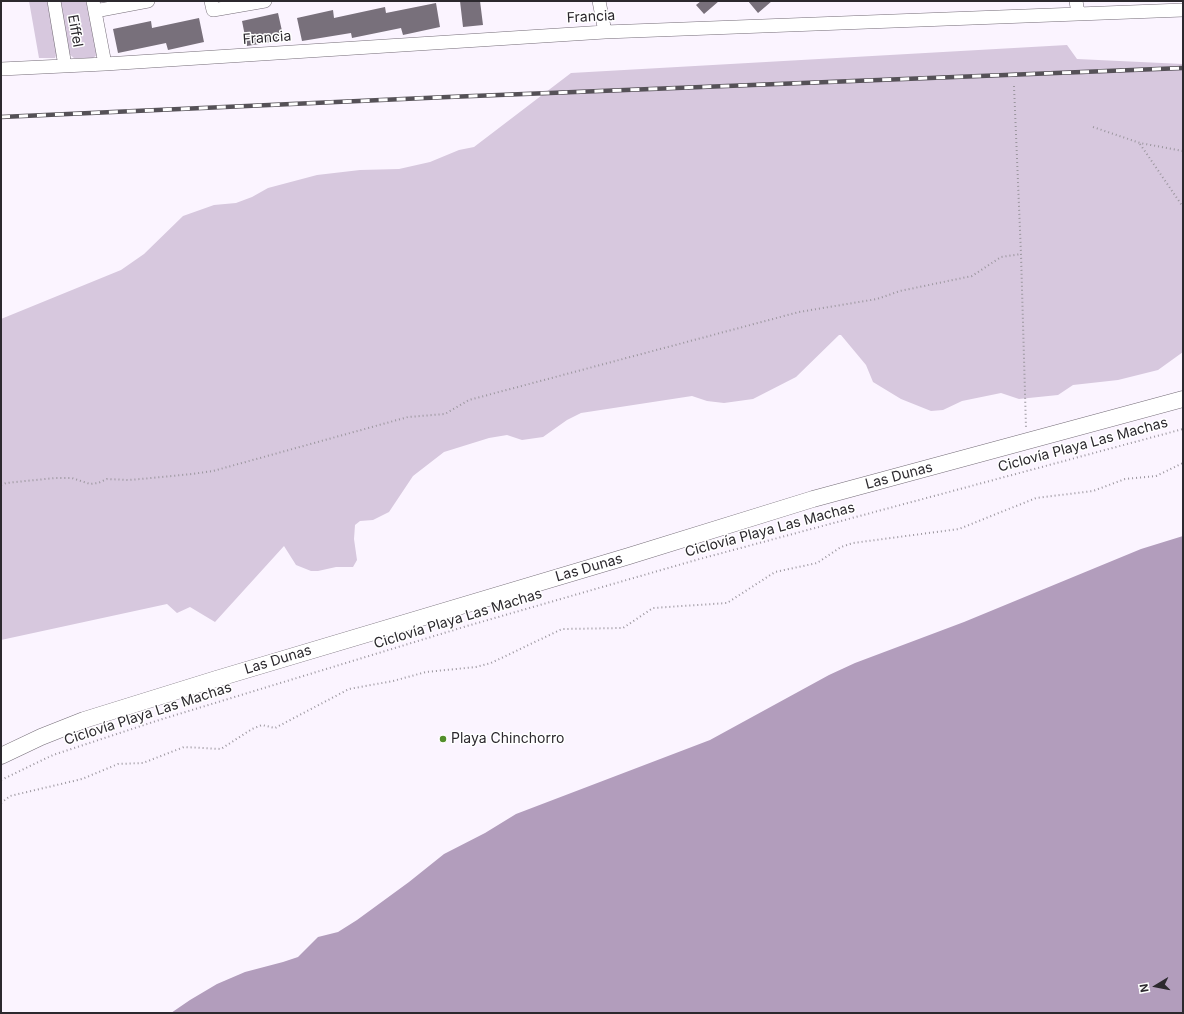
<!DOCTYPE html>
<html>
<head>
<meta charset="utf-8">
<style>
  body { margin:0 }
  #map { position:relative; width:1184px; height:1014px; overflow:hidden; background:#fbf4ff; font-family:Inter,sans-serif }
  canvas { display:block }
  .frame { position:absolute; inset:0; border:2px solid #2c292e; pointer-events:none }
  .north { position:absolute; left:1136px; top:966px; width:40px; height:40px; -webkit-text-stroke:3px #fff; paint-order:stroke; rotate:260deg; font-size:11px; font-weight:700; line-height:16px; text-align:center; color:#2c292e }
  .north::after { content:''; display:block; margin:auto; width:14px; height:18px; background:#2c292e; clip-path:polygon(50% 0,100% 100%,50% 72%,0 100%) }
</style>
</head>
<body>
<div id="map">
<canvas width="1184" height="1014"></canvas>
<div class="frame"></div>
<div class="north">N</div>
</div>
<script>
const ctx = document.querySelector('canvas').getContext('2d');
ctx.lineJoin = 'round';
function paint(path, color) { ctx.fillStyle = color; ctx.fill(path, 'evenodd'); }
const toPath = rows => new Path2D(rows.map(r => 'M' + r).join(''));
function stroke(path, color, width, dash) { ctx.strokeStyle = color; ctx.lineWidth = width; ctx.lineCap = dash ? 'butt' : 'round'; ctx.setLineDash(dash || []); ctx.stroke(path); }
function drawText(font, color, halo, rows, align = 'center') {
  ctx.font = font + ' Inter,sans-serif'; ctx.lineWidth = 3; ctx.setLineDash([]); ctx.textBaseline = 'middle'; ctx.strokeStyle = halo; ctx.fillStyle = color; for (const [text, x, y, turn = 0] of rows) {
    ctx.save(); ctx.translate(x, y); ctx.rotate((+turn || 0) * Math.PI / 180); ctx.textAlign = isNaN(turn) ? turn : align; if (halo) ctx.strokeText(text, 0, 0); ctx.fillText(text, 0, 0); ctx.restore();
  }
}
paint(toPath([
  [29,1,48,1,57,53,55,58,39,58],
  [58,1,90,1,99,53,93,58,74,58,68,53],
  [1067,45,1077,59,1183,64,1183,352,1158,370,1118,380,1073,385,1058,395,1019,399,1001,393,962,401,943,410,931,411,901,399,873,382,866,365,841,335,839,335,796,377,753,399,724,403,707,401,692,396,581,413,567,420,543,437,522,440,507,435,489,438,444,452,413,476,389,512,373,520,360,521,355,525,354,539,357,560,353,567,336,567,318,571,311,571,296,565,284,546,215,622,190,607,177,613,167,604,1,640,1,319,121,270,144,254,183,216,214,205,236,203,252,197,268,188,317,175,360,170,399,169,430,162,459,150,474,147,571,73]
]), '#d7c8de');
paint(toPath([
  [1183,536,1183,1013,171,1013,190,1000,217,984,245,972,283,962,298,957,318,937,338,932,357,920,409,882,444,854,485,833,516,814,710,740,829,675,855,663,964,622,1141,549]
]), '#b29dbc');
paint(toPath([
  [460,1,480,1,483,25,463,27],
  [701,1,719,1,704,14,696,5],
  [748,1,772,1,758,13],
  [436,3,440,27,403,35,401,28,352,38,351,33,302,41,297,18,333,10,334,18,385,7,386,13],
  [278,13,284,40,247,46,242,21],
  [199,18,204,42,168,50,166,43,118,53,113,29,151,21,152,28]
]), '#78707b');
const minor = toPath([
  [54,1,65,66],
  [93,1,105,64],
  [211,1,213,10,265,1],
  [599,1,605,32],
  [1076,1,1078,13],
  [95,11,148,1],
  [1,69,105,64,605,32,1183,10]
]);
const major = toPath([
  [1,756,41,737,84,720,216,679,629,556,813,499,1183,399]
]);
stroke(minor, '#746c77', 14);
stroke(major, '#746c77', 17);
stroke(toPath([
  [1014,86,1021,254,1026,428],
  [1093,127,1140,143,1183,151],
  [1140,144,1183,207],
  [1,485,6,483,55,478,72,478,90,484,98,483,107,479,128,480,141,479,192,474,213,471,408,417,445,414,469,400,799,312,877,299,900,291,972,276,1001,257,1021,254],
  [1,780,53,755,156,721,467,626,696,560,1183,429],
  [1,803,10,796,82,779,118,764,143,763,184,747,221,749,252,729,262,725,275,728,349,689,393,681,426,672,476,667,491,663,562,629,623,628,653,608,727,603,775,572,817,563,841,547,853,543,959,529,1036,498,1093,491,1125,479,1156,476,1183,463]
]), '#9b969e', 2, [1, 3]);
stroke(minor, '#fff', 13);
stroke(major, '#fff', 16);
const rail = toPath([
  [1,117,448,97,1183,68]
]);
stroke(rail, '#555157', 4.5);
stroke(rail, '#fff', 3, [9]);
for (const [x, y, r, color] of [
  [443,739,4,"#538e2c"]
]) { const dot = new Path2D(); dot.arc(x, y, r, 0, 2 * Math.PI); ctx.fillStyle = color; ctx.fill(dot); stroke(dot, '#fff', 1.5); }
drawText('14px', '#2c292e', '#fff', [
  ["Francia",591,17,-3],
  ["Eiffel",75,31,80],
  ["Francia",267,38,-4],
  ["Ciclovía Playa Las Machas",1083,445,-15],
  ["Las Dunas",899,476,-15],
  ["Ciclovía Playa Las Machas",770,530,-15],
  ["Las Dunas",589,568,-16],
  ["Ciclovía Playa Las Machas",458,619,-17],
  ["Las Dunas",278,660,-17],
  ["Ciclovía Playa Las Machas",148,714,-18]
]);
drawText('14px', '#2c292e', '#fff', [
  ["Playa Chinchorro",451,739]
], 'left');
</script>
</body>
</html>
